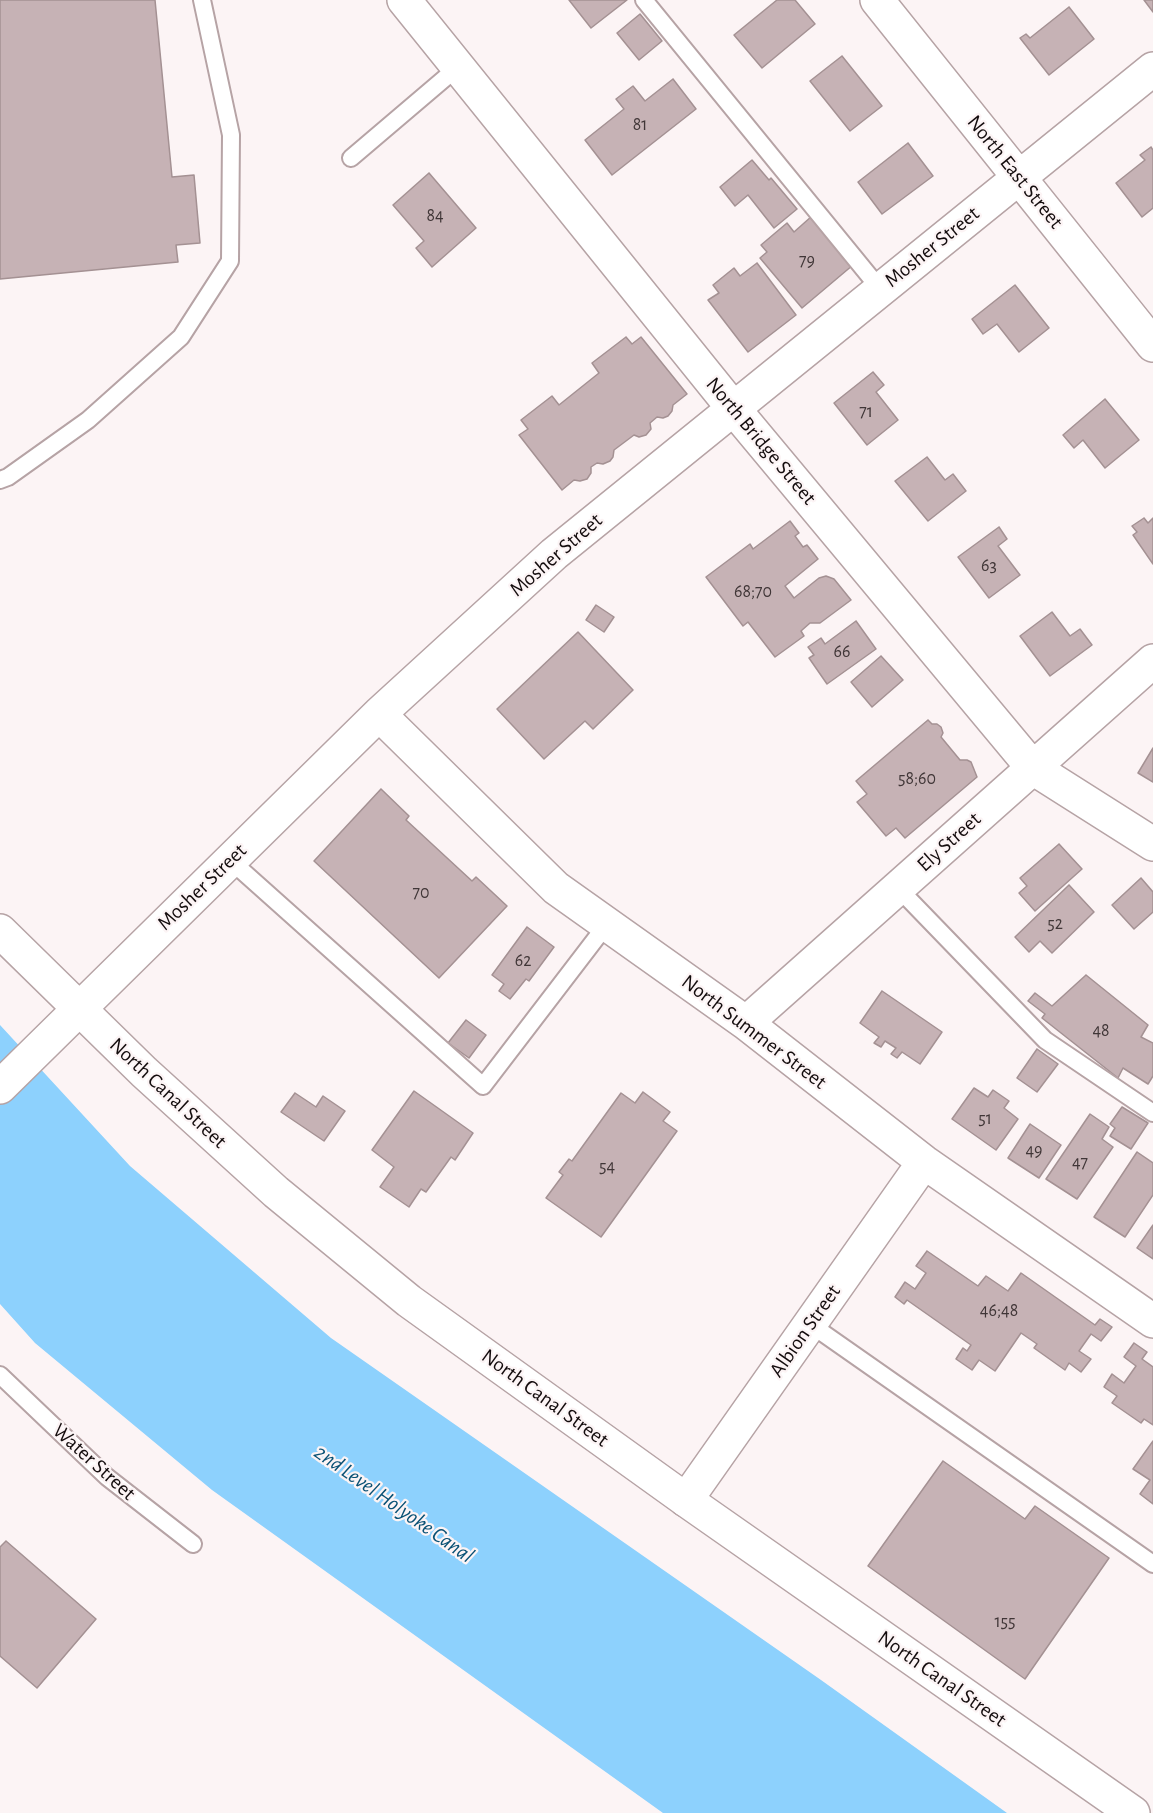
<!DOCTYPE html>
<html>
<head>
<meta charset="utf-8">
<style>
  body { margin:0 }
  canvas { display:block; background:#fcf4f5 }
</style>
</head>
<body>
<canvas width="1153" height="1813"></canvas>
<script>
const ctx = document.querySelector('canvas').getContext('2d');
ctx.lineJoin = 'round';
function paint(path, color) { ctx.fillStyle = color; ctx.fill(path, 'evenodd'); }
const toPath = rows => new Path2D(rows.map(r => 'M' + r).join(''));
function stroke(path, color, width, dash) { ctx.strokeStyle = color; ctx.lineWidth = width; ctx.lineCap = dash ? 'butt' : 'round'; ctx.setLineDash(dash || []); ctx.stroke(path); }
function drawText(font, color, halo, rows, align = 'center') {
  ctx.font = font + ' "Alegreya Sans",sans-serif'; ctx.lineWidth = 4.5; ctx.setLineDash([]); ctx.textBaseline = 'middle'; ctx.strokeStyle = halo; ctx.fillStyle = color; for (const [text, x, y, turn = 0] of rows) {
    ctx.save(); ctx.translate(x, y); ctx.rotate((+turn || 0) * Math.PI / 180); ctx.textAlign = isNaN(turn) ? turn : align; if (halo) ctx.strokeText(text, 0, 0); ctx.fillText(text, 0, 0); ctx.restore();
  }
}
paint(toPath([
  [0,1025,130,1166,331,1338,821,1680,1007,1813,663,1813,212,1490,35,1343,0,1304]
]), '#8dd1fd');
const building = toPath([
  [0,0,155,0,172,177,194,175,200,243,176,245,178,262,0,279,0,0],
  [569,0,627,0,591,28,569,0],
  [777,0,795,0,815,24,762,68,734,35,777,0],
  [1144,0,1153,0,1153,12,1144,0],
  [1069,7,1094,39,1049,75,1020,38,1026,34,1030,38,1069,7],
  [640,14,662,41,639,60,617,33,640,14],
  [842,56,882,106,850,131,810,81,842,56],
  [673,79,696,109,612,175,585,140,624,109,616,99,633,86,645,101,673,79],
  [908,143,933,176,882,214,858,182,908,143],
  [1151,147,1153,150,1153,208,1142,217,1116,183,1145,160,1140,155,1151,147],
  [752,160,769,180,771,178,797,209,774,228,748,195,735,206,720,187,752,160],
  [429,173,476,228,432,267,416,248,424,241,393,205,429,173],
  [812,216,853,265,802,308,760,258,767,252,761,245,787,223,794,232,812,216],
  [757,263,796,315,748,352,708,300,719,293,713,285,734,268,740,276,757,263],
  [1015,285,1049,328,1019,352,997,324,983,334,972,319,1015,285],
  [626,337,632,344,641,337,687,394,673,405,672,411,668,416,663,418,657,417,650,423,651,429,646,435,639,437,634,435,614,450,613,457,610,461,603,464,597,463,591,467,591,473,587,479,580,481,574,480,562,490,519,435,528,429,521,420,552,396,559,405,599,373,592,363,626,337],
  [873,372,884,385,876,392,898,420,867,445,834,403,873,372],
  [1105,399,1139,440,1105,468,1083,440,1074,448,1063,435,1105,399],
  [927,457,945,480,953,474,966,491,928,521,895,481,927,457],
  [1144,518,1148,523,1153,518,1153,564,1133,535,1137,532,1132,526,1144,518],
  [790,521,799,533,795,536,803,547,807,545,818,559,785,586,794,598,819,578,826,576,834,579,851,600,820,623,810,623,801,631,804,636,775,657,748,622,743,626,706,577,750,544,753,549,790,521],
  [999,527,1007,539,998,546,1020,575,989,598,958,557,999,527],
  [596,605,614,617,604,632,586,620,596,605],
  [1052,612,1070,636,1080,629,1092,645,1050,676,1020,636,1052,612],
  [856,621,876,649,827,684,809,658,814,655,808,647,821,638,825,644,856,621],
  [578,632,633,690,593,729,585,721,544,759,497,709,578,632],
  [881,656,903,680,872,707,851,682,881,656],
  [928,720,932,724,937,724,941,727,943,733,941,737,960,760,967,760,971,762,977,777,905,838,896,828,886,836,857,802,867,794,856,781,928,720],
  [1153,748,1153,782,1138,773,1153,748],
  [381,789,409,816,406,820,472,881,476,877,507,906,439,978,314,861,381,789],
  [1059,844,1082,869,1035,911,1019,893,1027,886,1020,878,1059,844],
  [1141,878,1153,892,1153,912,1134,929,1112,905,1141,878],
  [1069,885,1094,912,1052,953,1040,941,1029,952,1015,937,1069,885],
  [527,927,554,947,529,981,526,979,510,999,499,991,504,984,492,975,527,927],
  [1086,975,1148,1025,1141,1037,1153,1043,1153,1076,1148,1084,1123,1068,1118,1078,1042,1018,1045,1014,1028,1001,1035,993,1052,1006,1086,975],
  [882,991,942,1032,920,1064,902,1052,897,1058,891,1054,896,1048,885,1041,881,1047,874,1043,879,1037,860,1023,882,991],
  [466,1020,486,1035,469,1058,448,1043,466,1020],
  [1037,1049,1058,1064,1037,1092,1017,1078,1037,1049],
  [974,1088,988,1097,993,1090,1009,1101,1004,1108,1018,1119,996,1150,952,1119,974,1088],
  [414,1091,473,1133,455,1160,451,1157,426,1192,421,1189,409,1207,380,1187,394,1167,372,1150,414,1091],
  [643,1092,670,1112,663,1121,677,1131,601,1237,546,1198,563,1175,559,1172,569,1159,572,1161,621,1093,635,1103,643,1092],
  [295,1093,316,1107,323,1096,345,1111,324,1141,281,1112,295,1093],
  [1122,1107,1148,1123,1131,1149,1110,1136,1115,1128,1110,1124,1122,1107],
  [1090,1114,1109,1127,1102,1139,1113,1147,1077,1199,1046,1179,1090,1114],
  [1030,1124,1061,1145,1039,1178,1008,1158,1030,1124],
  [1137,1152,1153,1163,1153,1195,1125,1237,1094,1217,1137,1152],
  [1153,1225,1153,1259,1137,1248,1153,1225],
  [927,1251,978,1286,986,1276,1008,1291,1021,1273,1095,1325,1100,1319,1112,1327,1101,1341,1091,1334,1079,1351,1091,1359,1081,1372,1069,1363,1065,1370,1034,1348,1037,1344,1021,1333,995,1371,979,1360,972,1370,956,1359,963,1348,967,1351,971,1345,907,1300,904,1304,895,1297,905,1282,915,1289,926,1273,916,1266,927,1251],
  [1134,1343,1147,1352,1142,1359,1153,1367,1153,1425,1144,1419,1141,1423,1112,1403,1117,1396,1104,1387,1112,1374,1124,1383,1136,1366,1124,1357,1134,1343],
  [1153,1441,1153,1504,1140,1494,1150,1480,1133,1469,1153,1441],
  [943,1461,1025,1519,1035,1506,1109,1558,1025,1679,868,1566,943,1461],
  [6,1541,96,1619,37,1688,0,1656,0,1547,6,1541]
]);
paint(building, '#c6b2b5');
stroke(building, '#a49193', 1.5);
const service = toPath([
  [644,0,880,289],
  [351,158,458,67],
  [0,480,8,477,88,420,181,337,230,261,231,135,202,0],
  [230,860,483,1086,607,924],
  [898,888,1045,1040,1153,1113],
  [810,1324,1153,1564],
  [0,1375,107,1477,193,1544]
]);
const minor = toPath([
  [404,0,733,408,1033,768,1153,844],
  [877,0,1153,345],
  [379,714,556,888,746,1023,924,1162,1153,1321],
  [746,1023,1153,661],
  [0,1087,379,714,554,554,1153,69],
  [686,1500,924,1162]
]);
const tertiary = toPath([
  [0,931,144,1072,276,1192,409,1301,686,1500,1133,1813]
]);
stroke(service, '#b6a3a5', 20);
stroke(minor, '#b6a3a5', 36);
stroke(tertiary, '#b6a3a5', 36);
stroke(service, '#fff', 16);
stroke(minor, '#fff', 33);
stroke(tertiary, '#fff', 33);
drawText('18px', '#403637', null, [
  ["81",640,125],
  ["84",435,216],
  ["79",807,261],
  ["71",866,412],
  ["63",989,566],
  ["68;70",753,592],
  ["66",842,652],
  ["58;60",917,779],
  ["70",421,893],
  ["52",1055,924],
  ["62",523,961],
  ["48",1101,1031],
  ["51",985,1119],
  ["49",1034,1151],
  ["47",1080,1163],
  ["54",607,1167],
  ["46;48",999,1311],
  ["155",1005,1622]
]);
drawText('21px', '#130c0d', '#fcf4f5', [
  ["North East Street",1015,172,51],
  ["Mosher Street",932,247,-39],
  ["North Bridge Street",761,441,50],
  ["Mosher Street",556,555,-41],
  ["Ely Street",949,842,-42],
  ["Mosher Street",202,887,-44],
  ["North Summer Street",754,1032,37],
  ["North Canal Street",168,1093,43],
  ["Albion Street",805,1331,-55],
  ["North Canal Street",545,1398,36],
  ["Water Street",94,1462,42],
  ["North Canal Street",942,1679,35]
]);
drawText('italic 22px', '#095175', '#fcf4f5', [
  ["2nd Level Holyoke Canal",394,1504,35]
]);
</script>
</body>
</html>
